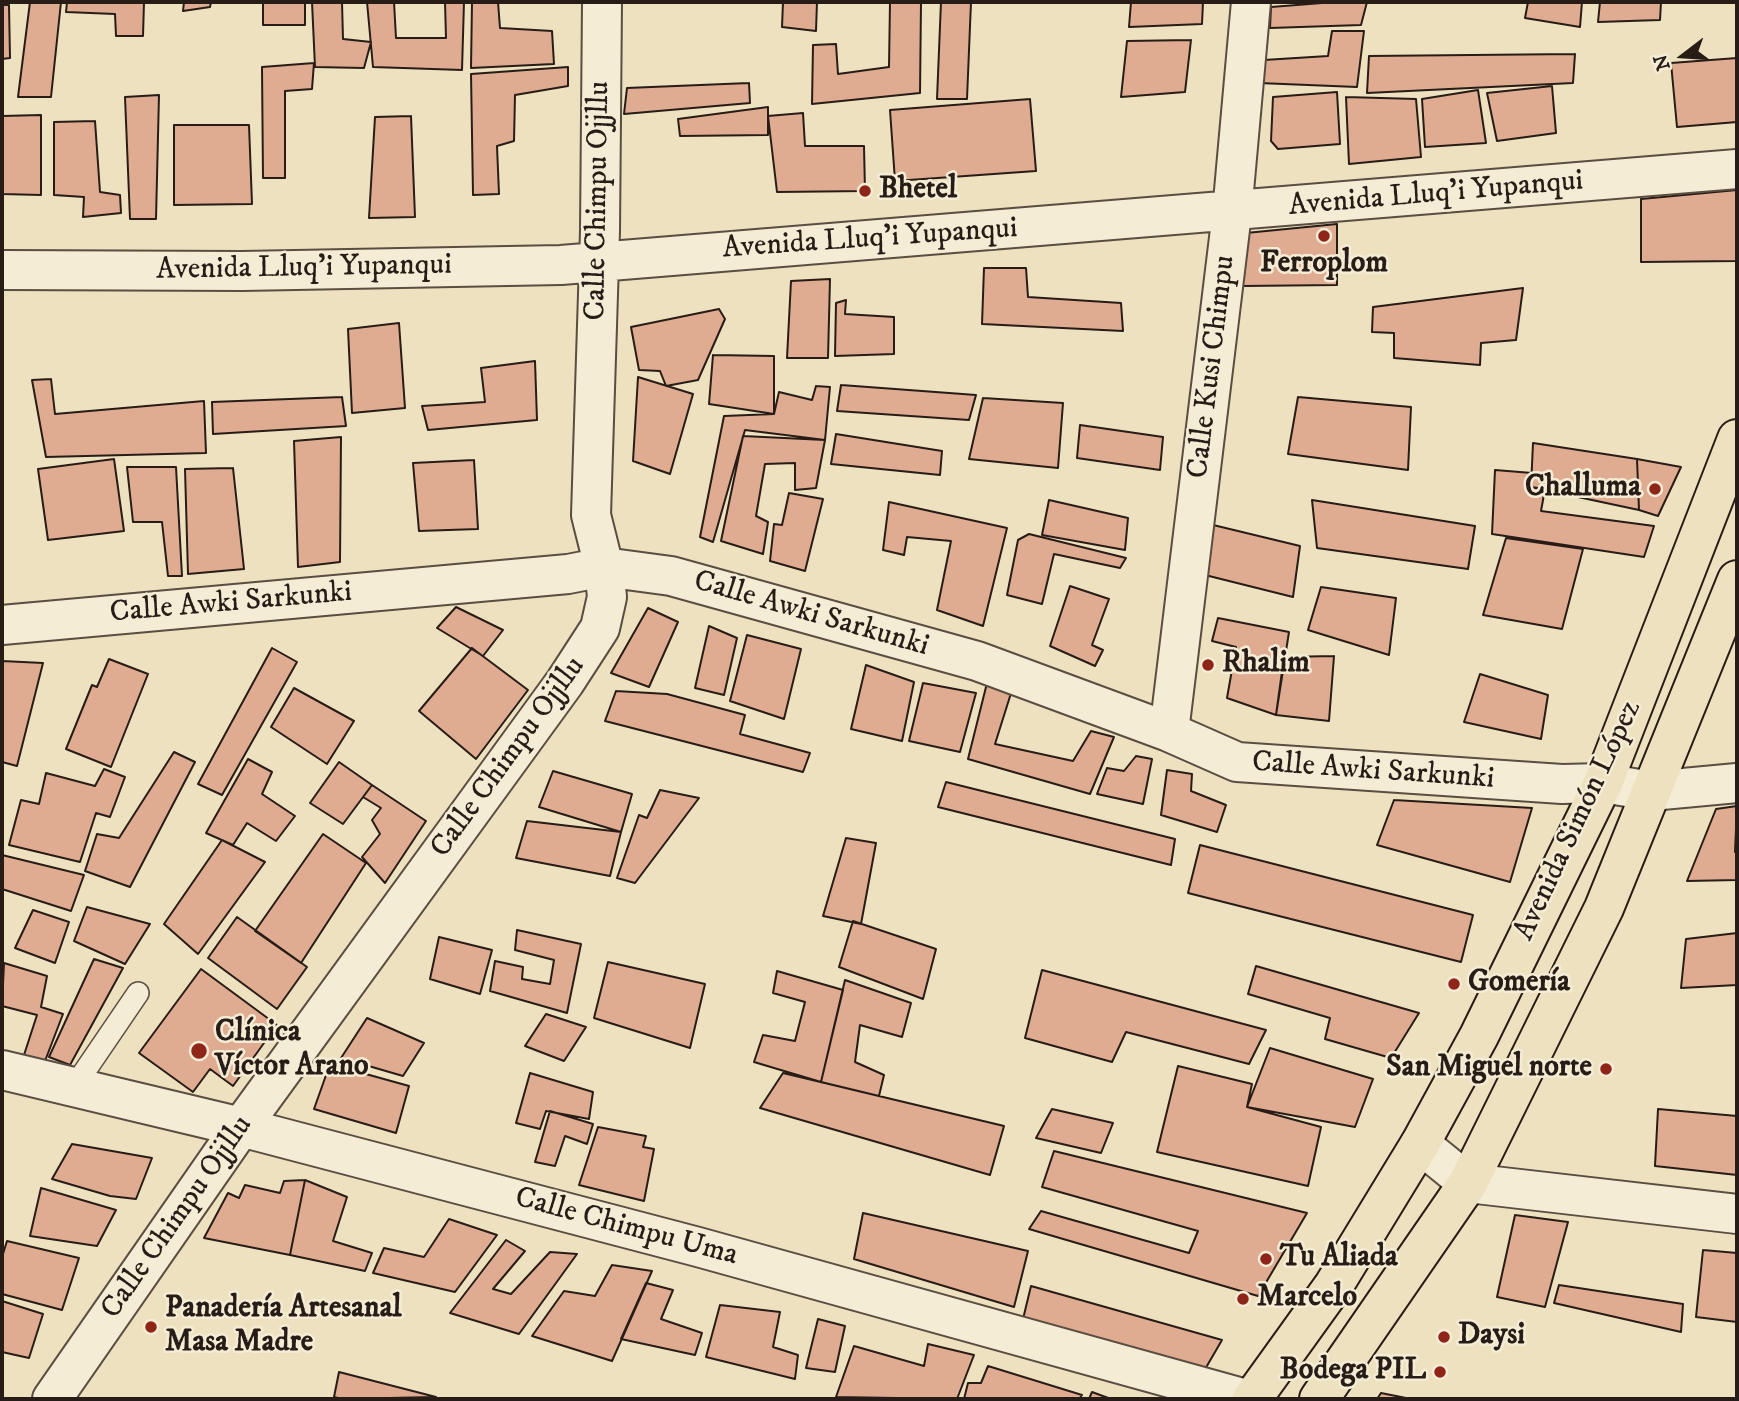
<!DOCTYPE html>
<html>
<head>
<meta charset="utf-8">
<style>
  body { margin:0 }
  #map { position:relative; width:1739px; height:1401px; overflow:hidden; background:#eee1bf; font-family:"IM FELL DW Pica",serif }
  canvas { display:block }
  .frame { position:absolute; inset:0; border:4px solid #281c17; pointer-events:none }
  .north { position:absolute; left:1648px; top:21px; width:70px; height:70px; -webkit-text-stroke:5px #f4ecd5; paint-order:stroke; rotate:253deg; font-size:19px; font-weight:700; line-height:28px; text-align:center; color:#281c17 }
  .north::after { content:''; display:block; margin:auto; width:24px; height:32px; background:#281c17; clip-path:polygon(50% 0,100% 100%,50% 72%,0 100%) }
</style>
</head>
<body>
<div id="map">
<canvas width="1739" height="1401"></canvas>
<div class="frame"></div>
<div class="north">N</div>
</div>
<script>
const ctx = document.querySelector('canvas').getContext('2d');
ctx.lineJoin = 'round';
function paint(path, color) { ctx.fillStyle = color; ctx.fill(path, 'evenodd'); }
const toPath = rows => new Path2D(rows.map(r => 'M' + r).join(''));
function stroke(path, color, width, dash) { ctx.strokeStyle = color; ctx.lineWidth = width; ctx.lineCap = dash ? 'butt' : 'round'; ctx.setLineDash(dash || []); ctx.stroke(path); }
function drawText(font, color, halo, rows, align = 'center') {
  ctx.font = font + ' "IM FELL DW Pica",serif'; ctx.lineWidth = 5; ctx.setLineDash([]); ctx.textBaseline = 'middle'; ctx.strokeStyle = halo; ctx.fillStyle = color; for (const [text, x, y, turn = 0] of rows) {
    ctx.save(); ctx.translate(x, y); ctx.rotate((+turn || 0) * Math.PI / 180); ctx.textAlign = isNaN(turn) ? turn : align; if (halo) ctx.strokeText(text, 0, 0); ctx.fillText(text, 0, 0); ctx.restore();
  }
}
const building = toPath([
  [30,2,61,2,51,97,18,97,30,2],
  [67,2,144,2,143,36,116,36,115,14,66,12,67,2],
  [184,2,211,2,210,7,183,11,184,2],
  [263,2,305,2,305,25,263,25,263,2],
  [312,2,342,2,343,39,371,42,364,68,315,67,312,2],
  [367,2,394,2,396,38,446,38,445,2,464,2,462,70,373,67,367,2],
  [472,2,498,2,500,28,552,31,554,64,471,68,472,2],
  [783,2,817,2,816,31,782,27,783,2],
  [890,2,921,2,920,93,812,104,813,45,836,44,838,74,889,67,890,2],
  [941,2,971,2,967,99,937,99,941,2],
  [1131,2,1203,2,1202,24,1129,27,1131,2],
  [1335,2,1367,2,1361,25,1270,28,1271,7,1335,2],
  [1528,2,1582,2,1580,27,1525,18,1528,2],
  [1600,2,1661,2,1660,20,1598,22,1600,2],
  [2,5,9,5,10,58,2,59,2,5],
  [1332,31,1364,31,1357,87,1259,83,1264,60,1328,56,1332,31],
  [1191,40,1185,92,1121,97,1127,41,1191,40],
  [1575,54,1573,83,1367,93,1369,56,1575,54],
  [1737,58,1737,122,1677,127,1671,63,1737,58],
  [314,63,312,89,285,91,285,178,263,178,262,67,314,63],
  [568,67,568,86,515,95,514,141,497,146,499,194,473,195,471,74,568,67],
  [749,83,750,103,624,114,627,88,749,83],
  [1552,86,1556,133,1497,141,1487,93,1552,86],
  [1478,90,1486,143,1425,147,1422,99,1478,90],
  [1337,92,1340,144,1278,149,1271,141,1273,97,1337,92],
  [159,95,156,219,130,219,125,97,159,95],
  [1346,97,1416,99,1421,157,1349,164,1346,97],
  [1030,99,1036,171,895,181,890,110,1030,99],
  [768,107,768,135,680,136,678,119,768,107],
  [803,113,805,146,864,146,865,191,777,192,768,116,803,113],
  [41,115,41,195,2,194,2,116,41,115],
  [411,116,415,217,369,218,375,117,411,116],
  [95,121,100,192,120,195,121,213,83,217,84,197,54,195,54,122,95,121],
  [174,125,249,125,252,204,174,205,174,125],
  [1737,190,1737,261,1641,262,1641,199,1737,190],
  [1337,224,1337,285,1242,286,1246,233,1337,224],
  [984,268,1026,268,1028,297,1121,303,1123,331,982,324,984,268],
  [830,279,828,358,787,358,791,281,830,279],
  [1523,288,1516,340,1481,343,1480,365,1394,358,1394,333,1372,332,1373,307,1523,288],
  [846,300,845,314,894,317,894,354,835,356,836,303,846,300],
  [719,309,725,319,698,380,666,386,660,371,639,370,631,327,719,309],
  [399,323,405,408,352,413,348,329,399,323],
  [713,355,774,356,774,414,709,404,713,355],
  [535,361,537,420,428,430,422,406,485,402,481,368,535,361],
  [638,377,693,394,670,474,633,461,638,377],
  [51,379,55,414,204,401,206,453,46,457,32,380,51,379],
  [841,385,976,395,969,420,837,411,841,385],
  [816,386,830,387,825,440,745,430,713,542,700,537,724,416,774,414,779,392,812,400,816,386],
  [342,397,346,426,213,434,212,402,342,397],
  [1298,397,1411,407,1408,470,1288,454,1298,397],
  [983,398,1063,403,1058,468,969,459,983,398],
  [1080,425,1163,437,1160,470,1077,458,1080,425],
  [836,434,942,451,940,475,831,464,836,434],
  [743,436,825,440,816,488,795,490,795,463,765,464,756,516,768,522,763,554,721,541,743,436],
  [341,437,340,562,298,567,294,441,341,437],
  [1533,443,1637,459,1639,510,1531,487,1533,443],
  [114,459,124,531,48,540,38,469,114,459],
  [1637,459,1681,467,1658,516,1639,510,1637,459],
  [474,460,478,529,419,531,413,463,474,460],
  [127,467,176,467,182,576,168,576,162,522,133,522,127,467],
  [233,468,244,569,188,574,185,469,233,468],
  [1495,470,1532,473,1531,487,1545,489,1541,511,1654,526,1644,557,1492,534,1495,470],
  [789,493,823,499,805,571,770,561,774,524,782,525,789,493],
  [1049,500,1128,518,1125,550,1042,535,1049,500],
  [1312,500,1475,526,1468,569,1317,548,1312,500],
  [889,502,1007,528,983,626,937,610,951,541,907,537,904,555,883,550,889,502],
  [1209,524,1300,546,1293,597,1205,575,1209,524],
  [1029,534,1126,558,1120,568,1054,554,1042,604,1007,595,1018,540,1029,534],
  [1506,538,1583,549,1562,629,1483,615,1506,538],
  [1070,586,1109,599,1092,645,1103,650,1095,666,1050,646,1070,586],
  [1321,587,1396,598,1389,655,1308,630,1321,587],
  [456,607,503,630,483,656,437,628,456,607],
  [648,608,678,622,649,687,611,673,648,608],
  [1218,618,1289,632,1276,715,1227,698,1236,647,1212,641,1218,618],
  [709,626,737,638,724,695,695,688,709,626],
  [747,635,801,649,784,719,730,701,747,635],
  [272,648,297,662,222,795,198,784,272,648],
  [472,648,528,690,476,759,419,711,472,648],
  [1334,656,1329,721,1276,715,1284,657,1334,656],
  [109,659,148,674,111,767,66,749,92,685,97,687,109,659],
  [2,661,43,663,17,766,2,762,2,661],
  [866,665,914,682,902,741,851,729,866,665],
  [1480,674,1548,695,1541,739,1464,722,1480,674],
  [923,683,976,693,960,752,909,741,923,683],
  [987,683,1012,690,995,744,1073,761,1091,731,1114,737,1090,794,968,759,987,683],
  [294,688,354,721,327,764,271,727,294,688],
  [616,691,667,694,745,715,740,734,810,753,803,772,605,721,616,691],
  [174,752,195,762,130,887,85,871,97,834,119,838,174,752],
  [1136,756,1152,759,1143,804,1097,794,1107,768,1124,771,1136,756],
  [248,759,272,772,262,794,295,816,276,841,247,823,233,845,206,833,248,759],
  [339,762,372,785,343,824,310,803,339,762],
  [104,769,125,777,110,817,96,813,80,862,9,845,21,800,39,804,46,773,95,786,104,769],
  [1167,770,1192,774,1191,791,1226,805,1217,832,1161,815,1167,770],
  [553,771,632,794,621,832,539,807,553,771],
  [946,782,1175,839,1171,865,938,807,946,782],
  [372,785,426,821,385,883,362,857,380,834,372,820,381,808,363,797,372,785],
  [660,790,699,798,635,883,617,878,639,815,647,818,660,790],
  [1394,800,1532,808,1510,882,1377,845,1394,800],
  [1737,806,1735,852,1737,851,1737,880,1687,881,1716,809,1737,806],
  [527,821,621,832,610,876,516,858,527,821],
  [323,834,366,863,301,963,255,931,323,834],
  [846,838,876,843,861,924,823,916,846,838],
  [222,840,265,862,198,954,164,924,222,840],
  [1200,845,1473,915,1461,962,1188,893,1200,845],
  [2,855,84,875,71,911,2,889,2,855],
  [87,907,150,924,125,964,74,941,87,907],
  [33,910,69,922,55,963,15,948,33,910],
  [237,917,307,967,277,1009,208,958,237,917],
  [853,921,936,949,923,999,839,967,853,921],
  [517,930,581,944,567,1013,490,991,495,961,523,967,522,979,550,984,554,960,515,950,517,930],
  [1737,933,1737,985,1681,988,1686,939,1737,933],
  [439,937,492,950,480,994,430,979,439,937],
  [94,959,123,968,70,1065,49,1057,94,959],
  [608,962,705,984,690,1048,594,1018,608,962],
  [4,963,47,976,41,1007,63,1014,45,1061,24,1055,37,1015,2,1006,4,963],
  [1256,966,1419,1013,1391,1058,1325,1039,1330,1018,1248,994,1256,966],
  [201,969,277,1025,233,1086,210,1069,193,1092,139,1053,201,969],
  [1042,970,1266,1030,1249,1064,1126,1032,1112,1062,1025,1038,1042,970],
  [777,971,843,990,821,1082,754,1062,763,1035,795,1041,805,1002,773,993,777,971],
  [845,980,911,1003,902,1037,860,1025,855,1062,884,1075,879,1096,821,1082,845,980],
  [546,1014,586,1027,564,1061,525,1046,546,1014],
  [367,1018,424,1043,403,1076,341,1058,367,1018],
  [1270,1048,1373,1079,1355,1127,1247,1107,1270,1048],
  [330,1064,409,1086,396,1133,314,1109,330,1064],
  [1178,1066,1252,1084,1247,1107,1321,1127,1308,1186,1157,1152,1178,1066],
  [530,1073,593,1092,589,1119,546,1111,540,1129,516,1123,530,1073],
  [783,1073,1004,1126,990,1175,760,1108,783,1073],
  [1052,1109,1113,1123,1101,1153,1036,1138,1052,1109],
  [1658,1109,1737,1116,1737,1175,1655,1166,1658,1109],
  [550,1111,593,1124,587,1144,565,1136,555,1166,535,1162,550,1111],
  [598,1127,646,1136,643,1147,654,1149,644,1201,579,1185,598,1127],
  [72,1144,152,1158,136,1199,110,1196,52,1179,72,1144],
  [1054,1151,1307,1213,1258,1296,1029,1229,1041,1211,1189,1253,1198,1231,1042,1187,1054,1151],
  [305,1180,347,1197,333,1241,372,1253,365,1271,290,1255,305,1180],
  [305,1180,290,1255,204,1238,228,1193,239,1198,245,1185,280,1193,284,1181,305,1180],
  [41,1188,116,1210,97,1246,30,1236,41,1188],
  [863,1213,1028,1251,1014,1307,854,1259,863,1213],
  [1515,1215,1568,1222,1545,1307,1497,1297,1515,1215],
  [449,1219,497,1235,455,1292,373,1273,384,1248,424,1257,449,1219],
  [506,1240,525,1251,493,1289,511,1294,550,1252,577,1254,519,1334,450,1313,506,1240],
  [7,1241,79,1258,62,1310,2,1294,2,1257,7,1241],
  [1703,1250,1737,1253,1737,1322,1696,1317,1703,1250],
  [612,1265,652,1271,612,1361,532,1336,564,1291,595,1296,612,1265],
  [646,1283,673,1290,661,1319,702,1333,695,1355,621,1339,646,1283],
  [1559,1285,1683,1304,1681,1332,1554,1303,1559,1285],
  [1031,1286,1222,1340,1204,1371,1023,1319,1031,1286],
  [2,1301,43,1314,29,1358,2,1352,2,1301],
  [720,1305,780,1312,773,1347,798,1355,795,1379,706,1357,720,1305],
  [818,1319,845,1326,835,1372,806,1368,818,1319],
  [928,1344,974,1355,957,1399,836,1397,854,1346,924,1366,928,1344],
  [988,1366,1082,1395,1079,1399,964,1399,968,1383,981,1383,988,1366],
  [339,1372,436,1397,342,1399,334,1397,339,1372],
  [1092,1392,1111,1399,1089,1399,1092,1392],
  [1381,1393,1406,1398,1377,1399,1381,1393]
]);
paint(building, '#dfac92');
stroke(building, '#281c17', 2);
const lane = toPath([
  [74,1087,138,993]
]);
const street = toPath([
  [2,270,242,271,561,265,1737,169],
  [2,625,568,574,604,567,671,576,977,661,1169,732,1237,762,1562,784,1603,783,1651,791,1737,783],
  [1169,732,1232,213,1251,2],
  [2,1070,241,1127,698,1247,1246,1399],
  [1420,1144,1468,1183,1737,1214],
  [52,1399,241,1127,565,682,600,628,607,597,604,567,591,515,600,231,602,2]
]);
const primary = toPath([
  [1252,1399,1334,1285,1420,1144,1479,1036,1603,783,1737,439],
  [1319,1399,1468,1183,1604,908,1737,580]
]);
stroke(lane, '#5a4d41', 24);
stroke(street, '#5a4d41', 42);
stroke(primary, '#281c17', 42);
stroke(lane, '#f4ecd5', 21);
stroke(street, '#f4ecd5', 38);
stroke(primary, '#eee1bf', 38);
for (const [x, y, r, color] of [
  [865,191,7,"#8f2418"],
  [1324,236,7,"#8f2418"],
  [1655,489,7,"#8f2418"],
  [1208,665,7,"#8f2418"],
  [1454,984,7,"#8f2418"],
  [199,1051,9,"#8f2418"],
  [1606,1069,7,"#8f2418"],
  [1266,1259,7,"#8f2418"],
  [1243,1299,7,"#8f2418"],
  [151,1327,7,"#8f2418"],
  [1444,1337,7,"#8f2418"],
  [1440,1372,7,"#8f2418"]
]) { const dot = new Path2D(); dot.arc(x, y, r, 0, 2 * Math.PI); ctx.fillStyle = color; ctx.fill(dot); stroke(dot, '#f4ecd5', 2.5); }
drawText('bold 30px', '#281c17', '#f4ecd5', [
  ["Bhetel",879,191],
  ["Ferroplom",1324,265,"center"],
  ["Challuma",1641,489,"right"],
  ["Rhalim",1222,665],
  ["Gomería",1468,984],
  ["Clínica",215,1034],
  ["Víctor Arano",215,1068],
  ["San Miguel norte",1592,1069,"right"],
  ["Tu Aliada",1280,1259],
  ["Marcelo",1257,1299],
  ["Panadería Artesanal",165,1310],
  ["Masa Madre",165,1344],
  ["Daysi",1458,1337],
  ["Bodega PIL",1426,1372,"right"]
], 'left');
drawText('30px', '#281c17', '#f4ecd5', [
  ["Avenida Lluq'i Yupanqui",1436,195,-5],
  ["Calle Chimpu Ojjllu",599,201,-89],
  ["Avenida Lluq'i Yupanqui",870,240,-4],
  ["Avenida Lluq'i Yupanqui",304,269,-1],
  ["Calle Kusi Chimpu",1213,367,-83],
  ["Calle Awki Sarkunki",231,604,-5],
  ["Calle Awki Sarkunki",811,615,16],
  ["Calle Chimpu Ojjllu",509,758,-54],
  ["Calle Awki Sarkunki",1373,772,4],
  ["Avenida Simón López",1579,821,-65],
  ["Calle Chimpu Ojjllu",178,1218,-55],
  ["Calle Chimpu Uma",626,1228,15]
]);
</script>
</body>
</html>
